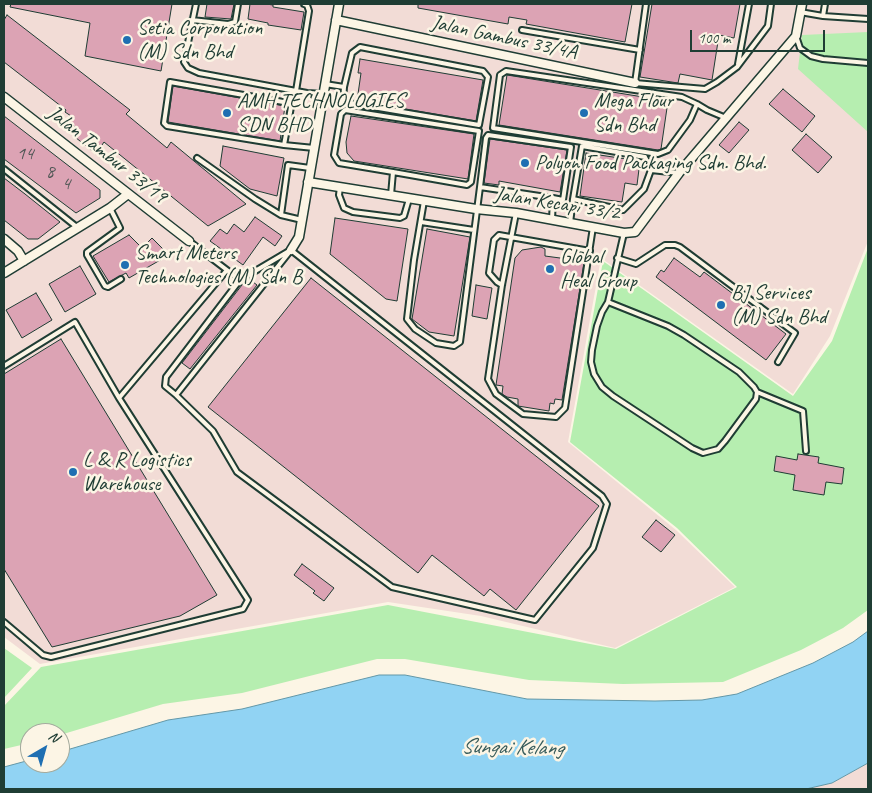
<!DOCTYPE html>
<html>
<head>
<meta charset="utf-8">
<style>
  body { margin:0 }
  #map { position:relative; width:872px; height:793px; overflow:hidden; background:#fcf5e5; font-family:Caveat,sans-serif }
  canvas { display:block }
  .frame { position:absolute; inset:0; border:5px solid #1f3d34; pointer-events:none }
  .north { position:absolute; left:20px; top:723px; width:50px; height:50px; box-sizing:border-box; background:#fcf5e5; border:1px solid #a4ab9e; border-radius:50%; rotate:38deg; font-size:14px; font-weight:700; line-height:20px; text-align:center; color:#1f3d34 }
  .north::after { content:''; display:block; margin:auto; width:18px; height:22px; background:#1f6fb2; clip-path:polygon(50% 0,100% 100%,50% 72%,0 100%) }
  .scale { position:absolute; left:690px; top:30px; width:135px; height:22px; box-sizing:border-box; border:2px solid #1f3d34; border-top:0; padding-left:6px; font-size:15px; line-height:18px; white-space:nowrap; color:#1f3d34; -webkit-text-stroke:4px #fcf5e5; paint-order:stroke }
</style>
</head>
<body>
<div id="map">
<canvas width="872" height="793"></canvas>
<div class="frame"></div>
<div class="north">N</div>
<div class="scale">100 m</div>
</div>
<script>
const ctx = document.querySelector('canvas').getContext('2d');
ctx.lineJoin = 'round';
function paint(path, color) { ctx.fillStyle = color; ctx.fill(path, 'evenodd'); }
const toPath = rows => new Path2D(rows.map(r => 'M' + r).join(''));
function stroke(path, color, width, dash) { ctx.strokeStyle = color; ctx.lineWidth = width; ctx.lineCap = dash ? 'butt' : 'round'; ctx.setLineDash(dash || []); ctx.stroke(path); }
function drawText(font, color, halo, rows, align = 'center') {
  ctx.font = font + ' Caveat,sans-serif'; ctx.lineWidth = 5; ctx.setLineDash([]); ctx.textBaseline = 'middle'; ctx.strokeStyle = halo; ctx.fillStyle = color; for (const [text, x, y, turn = 0] of rows) {
    ctx.save(); ctx.translate(x, y); ctx.rotate((+turn || 0) * Math.PI / 180); ctx.textAlign = isNaN(turn) ? turn : align; if (halo) ctx.strokeText(text, 0, 0); ctx.fillText(text, 0, 0); ctx.restore();
  }
}
paint(toPath([
  [4,4,868,4,868,241,830,336,793,394,601,258,568,442,676,530,735,587,615,648,481,616,388,602,40,664,4,637],
  [868,763,868,789,806,789,832,783]
]), '#f2dcd6');
paint(toPath([
  [868,32,868,132,798,69,802,35],
  [868,248,868,610,843,628,801,650,723,682,623,684,529,680,405,659,377,659,242,693,163,704,60,735,60,733,30,733,30,743,4,749,4,706,41,667,388,605,616,649,737,587,677,528,570,442,603,261,793,396,832,341],
  [4,648,32,668,4,698]
]), '#b6eeb0');
const water = toPath([
  [868,631,868,763,832,783,806,789,4,789,4,767,30,760,30,763,60,763,60,752,168,720,242,709,379,675,405,675,527,699,655,701,702,700,737,694,813,663,853,642,868,631]
]);
paint(water, '#91d3f3');
stroke(water, '#6397a7', 1);
const building = toPath([
  [11,4,172,4,161,71,85,56,90,23,10,7,11,4],
  [207,4,234,4,231,19,205,17,207,4],
  [250,4,266,4,273,5,273,7,304,12,301,30,268,25,268,23,248,19,250,4],
  [418,4,632,4,625,42,526,24,527,20,509,17,508,24,418,8,418,4],
  [652,4,740,4,734,38,719,35,712,80,680,74,678,83,640,77,652,4],
  [7,15,130,110,126,114,167,148,171,142,246,204,208,226,104,142,96,154,75,137,80,131,68,121,71,116,65,112,66,110,4,62,4,20,7,15],
  [360,59,483,80,476,121,357,101,361,73,358,73,360,59],
  [507,75,668,101,661,149,658,150,499,125,507,75],
  [173,86,285,106,280,141,168,122,173,86],
  [783,89,815,116,802,132,769,104,783,89],
  [4,116,100,190,100,198,76,213,4,159,4,116],
  [351,116,474,134,468,179,354,161,347,153,346,142,351,116],
  [739,122,749,130,729,153,719,145,739,122],
  [806,134,832,157,818,173,792,150,806,134],
  [490,139,567,150,560,192,499,181,499,185,484,183,490,139],
  [223,146,284,158,277,196,250,189,220,166,223,146],
  [586,153,640,161,637,185,625,183,622,202,580,196,586,153],
  [4,178,25,194,60,222,38,239,28,239,4,220,4,178],
  [255,217,282,236,275,246,263,237,243,265,210,241,220,229,227,234,234,224,244,232,255,217],
  [335,218,408,229,397,301,386,299,330,254,335,218],
  [427,229,470,237,454,336,429,332,412,319,427,229],
  [129,235,142,248,152,238,169,255,129,278,126,273,109,282,93,256,129,235],
  [541,247,545,249,545,256,575,260,578,256,585,257,562,400,555,399,554,404,550,403,549,411,518,406,518,399,507,397,502,394,503,386,496,385,515,258,522,250,541,247],
  [674,258,700,277,704,272,786,334,766,360,656,277,661,270,664,272,674,258],
  [80,266,96,294,65,312,49,284,80,266],
  [311,278,599,506,516,610,490,589,484,596,432,555,418,573,208,407,311,278],
  [249,279,257,285,190,369,182,363,245,281,249,279],
  [476,285,492,288,487,319,472,316,476,285],
  [36,293,52,320,22,338,6,310,36,293],
  [61,339,217,595,180,616,52,647,4,569,4,374,61,339],
  [798,454,819,457,818,463,844,468,842,484,826,482,824,495,793,490,795,475,774,471,776,456,797,460,798,454],
  [656,520,675,535,661,552,642,537,656,520],
  [302,564,334,588,324,601,313,593,315,591,294,575,302,564]
]);
paint(building, '#dca3b4');
stroke(building, '#1f3d34', 1);
const lane = toPath([
  [196,4,184,62,188,68,199,73,307,93,324,94],
  [646,4,635,83,705,89,717,82,737,67,768,26,771,4],
  [800,12,823,16,868,19],
  [823,16,825,4],
  [192,20,228,24,235,22,238,4],
  [522,30,640,50],
  [796,36,800,48,811,56,823,59,868,63],
  [738,64,749,4],
  [325,84,344,87,352,53,360,47,483,71,488,77,479,125,343,102,344,87],
  [296,91,309,11,307,5,304,4],
  [697,104,690,120,668,150,658,154,493,128,500,75,506,71,682,97,697,104,707,110,726,118],
  [284,145,291,107,289,103,170,82,164,123,167,126,284,145,314,148],
  [197,158,255,199,281,215,302,220],
  [4,169,78,228],
  [651,170,644,189,623,210,573,199,582,146,645,157,651,170,679,173],
  [340,187,339,195,344,208,353,212,400,218,404,216,409,199],
  [391,195,393,172,339,163,334,155,341,114,345,110,479,131,471,182,467,185,393,172],
  [424,201,414,260,407,319,415,329,436,343,454,346,460,342,480,187],
  [110,208,120,228,87,252,87,255,105,286,108,287,121,279],
  [516,213,502,285,488,379,496,394,523,414,556,417,565,408,593,227],
  [281,215,288,165,310,168],
  [552,220,553,198,480,187,486,138,488,135,571,147,563,200,553,198],
  [421,222,474,230],
  [570,223,573,199],
  [189,241,240,280],
  [291,250,602,496,607,504,593,548,535,620,392,587,237,472,213,431,176,395,291,250],
  [617,258,636,264,665,245,675,245,680,247,795,333,778,362],
  [502,285,497,282,489,273,494,240,499,235,590,251],
  [608,302,668,326,684,335,739,372,754,387,757,392,756,399,725,441,718,449,703,453,692,448,613,396,602,387,594,374,591,362,592,350,597,326,602,312,608,302,624,233],
  [4,366,75,322,119,398,248,600,243,609,51,657,43,655,4,622],
  [757,392,803,411,806,451],
  [176,395,165,386,166,377,240,280,289,251],
  [119,398,227,270]
]);
const street = toPath([
  [336,20,635,83],
  [4,97,189,241],
  [308,182,476,209,516,213,624,233,635,232,679,173,796,36,802,4],
  [4,239,18,251,24,261],
  [291,250,299,237,339,4],
  [4,273,110,208,128,194]
]);
stroke(lane, '#1f3d34', 8);
stroke(street, '#1f3d34', 11);
stroke(lane, '#fcf5e5', 4);
stroke(street, '#fcf5e5', 8);
for (const [x, y, r, color] of [
  [127,40,5,"#1f6fb2"],
  [227,113,5,"#1f6fb2"],
  [584,113,5,"#1f6fb2"],
  [525,163,5,"#1f6fb2"],
  [125,265,5,"#1f6fb2"],
  [550,269,5,"#1f6fb2"],
  [721,305,5,"#1f6fb2"],
  [73,472,5,"#1f6fb2"]
]) { const dot = new Path2D(); dot.arc(x, y, r, 0, 2 * Math.PI); ctx.fillStyle = color; ctx.fill(dot); stroke(dot, '#fcf5e5', 2); }
drawText('19px', '#4e5654', null, [
  ["14",25,154],
  ["8",50,172],
  ["4",66,184]
]);
drawText('21px', '#1f3d34', '#fcf5e5', [
  ["Setia Corporation",137,28],
  ["(M) Sdn Bhd",137,52],
  ["AMH TECHNOLOGIES",237,101],
  ["SDN BHD",237,125],
  ["Mega Flour",594,101],
  ["Sdn Bhd",594,125],
  ["Polyon Food Packaging Sdn. Bhd.",535,163],
  ["Smart Meters",135,253],
  ["Technologies (M) Sdn B",135,277],
  ["Global",560,257],
  ["Heal Group",560,281],
  ["BJ Services",731,293],
  ["(M) Sdn Bhd",731,317],
  ["L & R Logistics",83,460],
  ["Warehouse",83,484]
], 'left');
drawText('21px', '#1f3d34', '#fcf5e5', [
  ["Jalan Gambus 33/4A",504,38,12],
  ["Jalan Tambur 33/19",107,155,38],
  ["Jalan Kecapi 33/2",557,204,9]
]);
drawText('italic 22px', '#365b5a', '#fcf5e5', [
  ["Sungai Kelang",512,748,1]
]);
</script>
</body>
</html>
